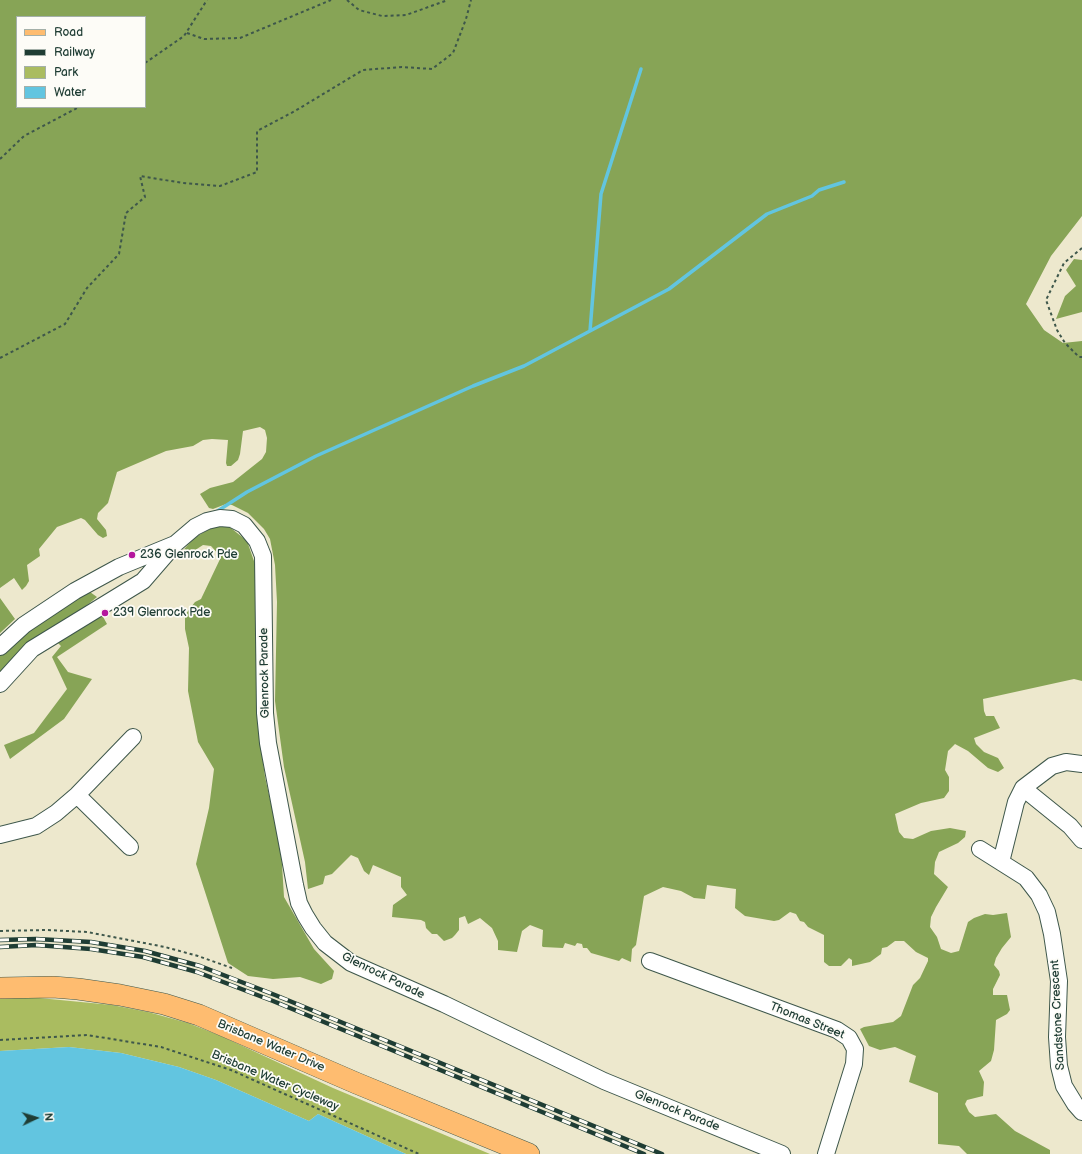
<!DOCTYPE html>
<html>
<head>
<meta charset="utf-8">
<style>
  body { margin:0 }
  #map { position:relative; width:1082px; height:1154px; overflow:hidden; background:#ede8cd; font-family:"Balsamiq Sans",sans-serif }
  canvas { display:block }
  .legend { position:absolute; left:16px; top:16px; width:130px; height:92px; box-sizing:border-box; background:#fdfcf7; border:1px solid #a4b0a9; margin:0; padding:5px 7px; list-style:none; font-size:12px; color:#1f3d34 }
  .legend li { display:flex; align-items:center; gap:8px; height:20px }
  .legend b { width:20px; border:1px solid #a4b0a9 }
  .north { position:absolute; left:16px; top:1098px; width:40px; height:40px; -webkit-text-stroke:3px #fdfcf7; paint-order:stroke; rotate:86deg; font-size:11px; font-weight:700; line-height:16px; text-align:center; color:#1f3d34 }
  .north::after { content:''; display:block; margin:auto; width:14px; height:18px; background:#1f3d34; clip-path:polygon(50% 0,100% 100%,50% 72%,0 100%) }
</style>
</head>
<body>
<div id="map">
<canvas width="1082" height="1154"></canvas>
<ul class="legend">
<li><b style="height:5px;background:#febc70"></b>Road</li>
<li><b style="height:5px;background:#1f3d34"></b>Railway</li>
<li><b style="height:11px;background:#aabc60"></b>Park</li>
<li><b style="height:11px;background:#62c5e0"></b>Water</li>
</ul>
<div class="north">N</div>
</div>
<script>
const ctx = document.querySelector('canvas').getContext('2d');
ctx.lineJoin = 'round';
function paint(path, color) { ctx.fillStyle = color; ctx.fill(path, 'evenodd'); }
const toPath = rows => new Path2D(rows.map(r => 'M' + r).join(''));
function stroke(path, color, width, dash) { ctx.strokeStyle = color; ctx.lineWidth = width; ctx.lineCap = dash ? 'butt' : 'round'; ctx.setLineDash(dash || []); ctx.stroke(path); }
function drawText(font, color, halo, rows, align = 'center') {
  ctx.font = font + ' "Balsamiq Sans",sans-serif'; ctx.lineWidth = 3.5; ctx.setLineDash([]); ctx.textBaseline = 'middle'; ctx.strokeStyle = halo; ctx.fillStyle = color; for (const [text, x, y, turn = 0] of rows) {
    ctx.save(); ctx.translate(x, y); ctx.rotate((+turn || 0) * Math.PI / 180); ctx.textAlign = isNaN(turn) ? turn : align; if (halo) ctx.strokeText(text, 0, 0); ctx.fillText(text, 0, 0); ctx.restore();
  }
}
paint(toPath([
  [29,997,112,1005,148,1012,188,1023,221,1036,333,1088,490,1154,406,1154,318,1114,309,1121,216,1080,179,1067,121,1053,69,1047,0,1051,0,999]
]), '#aabc60');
paint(toPath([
  [0,0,1082,0,1082,216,1051,256,1026,304,1044,330,1063,343,1082,341,1082,681,1074,679,983,699,984,711,986,716,994,716,1000,728,974,738,976,744,984,752,998,758,1004,768,998,772,988,768,968,751,955,744,948,751,945,770,949,777,949,791,944,798,921,803,895,814,899,832,904,838,913,839,931,831,950,828,966,831,965,837,958,843,939,852,935,862,934,874,948,887,936,907,931,917,930,927,937,937,941,949,951,953,959,951,968,922,974,918,985,914,993,915,1007,913,1011,937,1002,948,996,958,994,965,999,971,1000,975,993,989,993,995,1007,995,1010,1010,1007,1014,996,1020,994,1050,991,1061,979,1071,984,1082,983,1096,967,1100,965,1104,969,1112,975,1117,996,1114,1015,1131,1050,1150,1050,1154,967,1154,959,1146,938,1144,938,1093,909,1082,916,1056,895,1047,880,1050,869,1046,860,1029,864,1027,893,1022,901,1016,913,985,920,978,928,961,928,958,916,952,904,941,895,941,887,947,882,948,881,954,870,962,852,966,852,960,849,958,841,966,829,966,824,962,824,935,808,927,804,922,800,921,796,914,790,912,779,920,774,921,745,916,735,908,736,889,707,885,705,899,694,898,681,891,663,887,644,896,636,945,632,949,631,962,622,958,619,961,591,953,587,948,583,948,582,944,577,943,575,946,565,943,563,948,543,947,542,946,543,930,530,925,522,931,517,952,498,950,498,941,492,928,480,918,468,924,465,916,459,918,459,930,455,935,452,938,444,941,437,934,432,934,426,928,425,922,421,920,392,917,393,905,407,895,401,887,401,877,373,865,369,875,364,871,358,858,351,855,332,874,325,876,323,884,308,889,305,862,284,767,275,701,277,602,275,565,270,539,264,529,248,513,232,505,226,504,213,509,209,508,200,494,210,488,233,482,262,459,266,452,267,438,265,430,260,427,243,431,240,454,238,460,231,466,227,466,226,463,228,440,212,439,203,440,193,446,166,451,117,472,108,503,98,513,97,519,106,530,107,536,103,538,98,535,85,520,81,518,57,527,39,549,40,556,27,565,29,581,26,586,22,590,14,578,0,588],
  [17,17,145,17,145,107,17,107],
  [1074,259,1082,260,1082,312,1056,319,1065,296,1076,286,1066,270],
  [218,524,226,524,247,541,255,564,257,713,265,777,281,848,284,897,314,949,334,971,332,979,321,984,300,977,273,979,248,976,228,963,196,864,209,808,214,769,198,742,188,691,189,648,185,629,185,615,195,602,201,599,221,557,211,546,203,545,186,556,182,558,178,556,194,538],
  [90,592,97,597,64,624,102,615,107,624,57,657,68,672,92,679,64,719,10,759,4,745,34,733,67,689,52,657,61,646,48,633,0,676,0,650,40,620],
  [0,598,15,619,0,633]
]), '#87a456');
paint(toPath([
  [69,1047,121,1053,179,1067,216,1080,309,1121,318,1114,406,1154,0,1154,0,1051]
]), '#62c5e0');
stroke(toPath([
  [590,331,669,289,767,214,812,196,819,190,844,182],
  [216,512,247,492,316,456,473,386,524,366,590,331,601,194,641,69]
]), '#62c5e0', 3.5);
const minor = toPath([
  [0,647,24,625,75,591,119,567,175,544],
  [0,684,32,649,143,581,175,544,195,527,207,521,220,518,232,519,244,525,257,541,263,556,265,713,268,743,295,885,299,903,305,915,313,928,325,943,351,963,444,1004,604,1081,782,1154],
  [1023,788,1070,826,1082,840],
  [77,795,130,847],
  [0,835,36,826,56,813,77,795,133,737],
  [980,849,1026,878,1039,895,1047,912,1052,934,1059,981,1057,1037,1059,1066,1064,1086,1075,1104,1082,1112],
  [1001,862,1016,802,1023,788,1052,766,1066,762,1082,764],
  [650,961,837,1030,849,1038,855,1049,854,1064,826,1154]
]);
const major = toPath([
  [0,988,53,987,78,989,120,995,164,1004,199,1015,356,1083,529,1154]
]);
stroke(minor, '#3e574b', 18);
stroke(major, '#3e574b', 22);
stroke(toPath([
  [347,0,359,10,382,16,406,15,448,0],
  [187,33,204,39,240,38,331,0],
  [145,63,184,36,207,0],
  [0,159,24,136,79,107],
  [1082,248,1064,263,1046,300,1057,330,1065,343,1079,357,1082,357],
  [0,358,65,324,87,288,119,254,126,213,145,197,140,176,183,183,220,186,257,172,257,131,295,111,363,70,402,67,432,69,453,53,466,19,471,0],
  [0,931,47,930,87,932,165,947,198,956,232,968],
  [0,1040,87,1035,161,1047,231,1070,419,1154]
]), '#3e574b', 2, [3, 3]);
stroke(minor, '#fff', 16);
stroke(major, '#febc70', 21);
const rail = toPath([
  [0,940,36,939,91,942,145,951,200,966,275,995,662,1154],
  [0,947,36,945,91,949,143,957,197,972,273,1001,644,1154]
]);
stroke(rail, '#1f3d34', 4.5);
stroke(rail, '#fdfcf7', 3, [9]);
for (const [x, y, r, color] of [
  [132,555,4,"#b5179e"],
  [105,613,4,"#b5179e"]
]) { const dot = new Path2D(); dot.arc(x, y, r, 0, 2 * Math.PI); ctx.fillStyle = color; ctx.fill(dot); stroke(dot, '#fdfcf7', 1.5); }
drawText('12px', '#1f3d34', '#fdfcf7', [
  ["236 Glenrock Pde",140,555],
  ["239 Glenrock Pde",113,613]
], 'left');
drawText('12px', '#1f3d34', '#fdfcf7', [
  ["Glenrock Parade",265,673,-91],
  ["Glenrock Parade",383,976,26],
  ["Sandstone Crescent",1058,1015,-93],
  ["Thomas Street",807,1021,22],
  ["Brisbane Water Drive",271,1046,23],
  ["Brisbane Water Cycleway",275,1081,23],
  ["Glenrock Parade",677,1111,22]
]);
</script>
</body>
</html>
